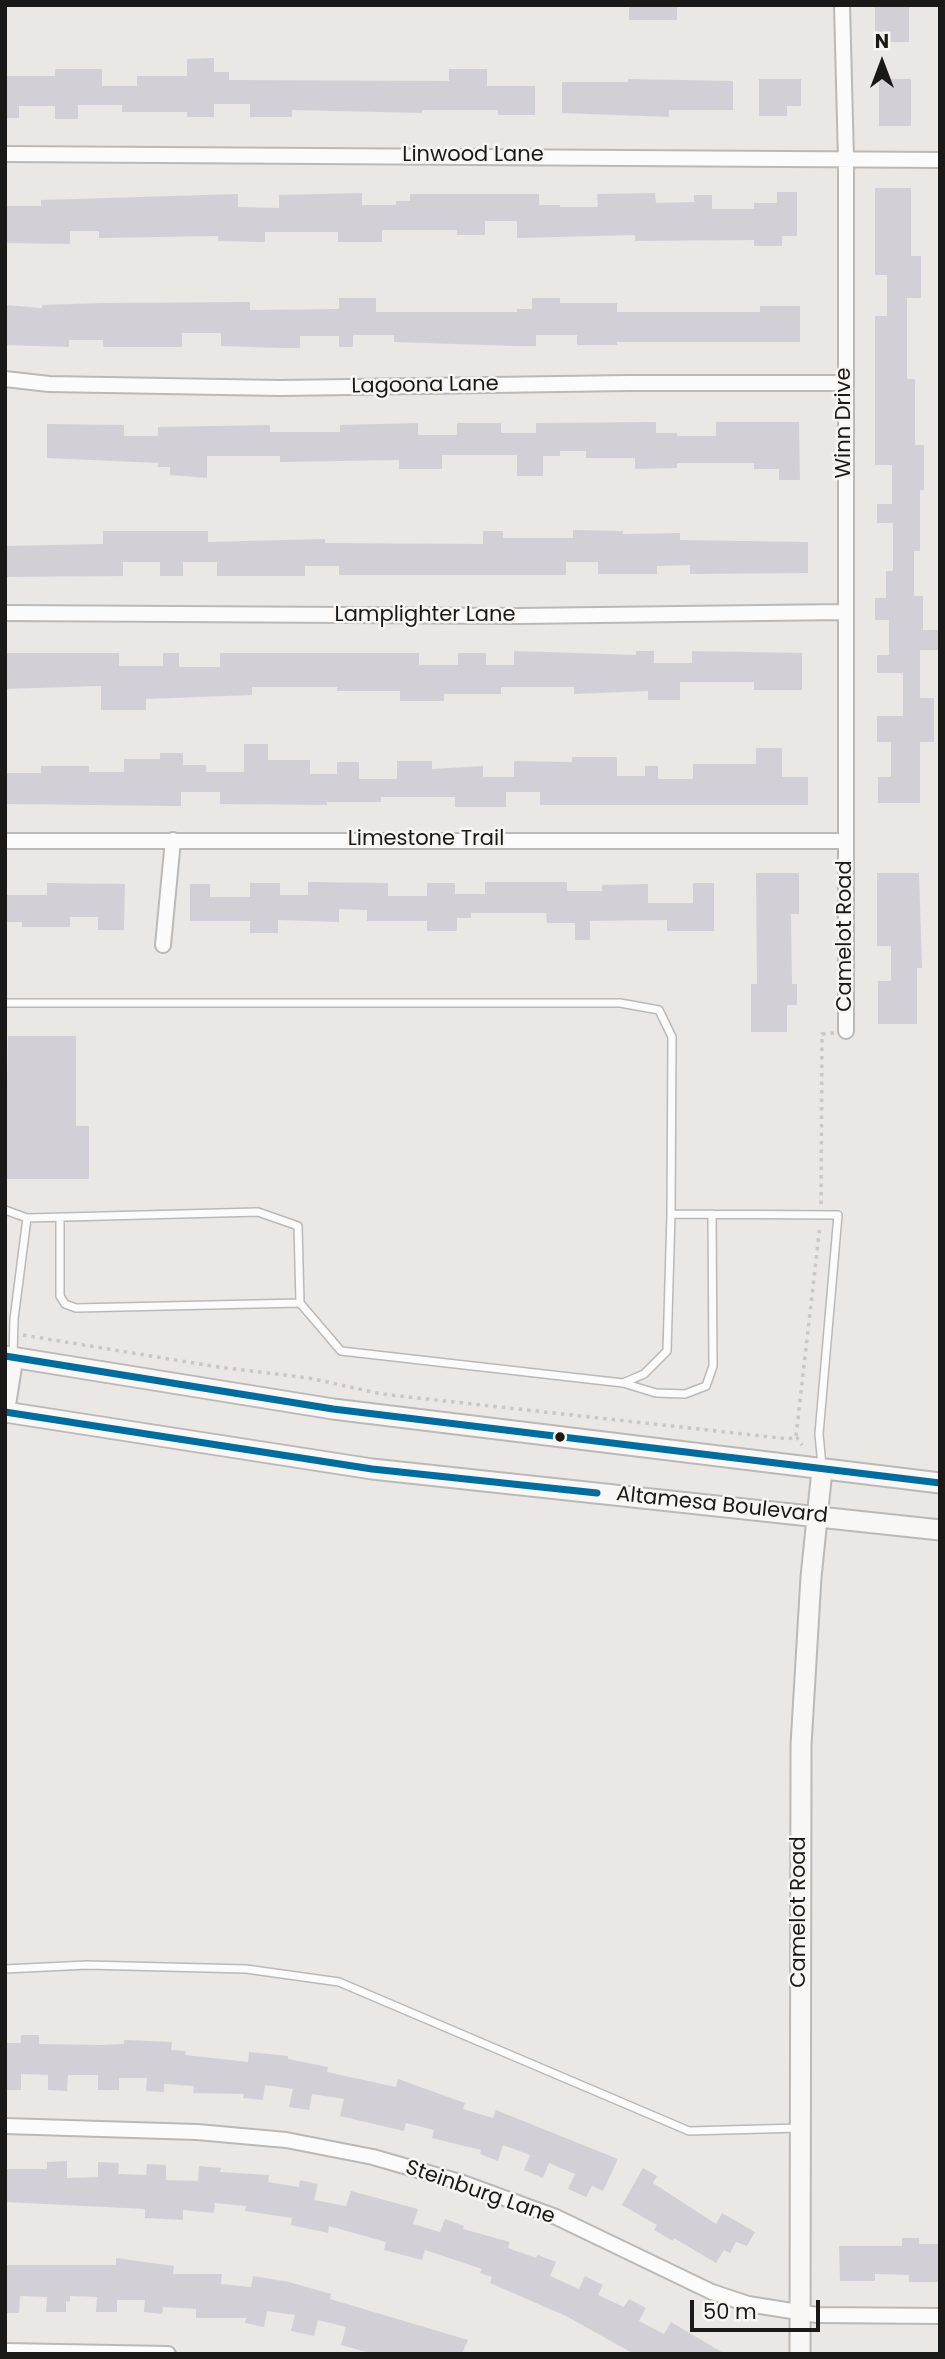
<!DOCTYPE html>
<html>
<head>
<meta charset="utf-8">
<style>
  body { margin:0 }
  #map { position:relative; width:945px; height:2359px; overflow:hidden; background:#eae7e5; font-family:Poppins,sans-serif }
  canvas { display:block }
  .frame { position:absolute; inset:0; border:7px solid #1b1918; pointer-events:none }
  .north { position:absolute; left:847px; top:28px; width:70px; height:70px; -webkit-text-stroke:5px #faf5f0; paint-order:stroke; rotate:0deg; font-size:19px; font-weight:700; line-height:28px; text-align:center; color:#1b1918 }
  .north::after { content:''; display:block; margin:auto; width:24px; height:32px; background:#1b1918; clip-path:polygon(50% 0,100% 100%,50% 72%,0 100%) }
  .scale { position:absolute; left:690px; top:2300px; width:130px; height:32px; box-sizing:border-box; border:4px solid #1b1918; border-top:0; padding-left:9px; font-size:21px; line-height:24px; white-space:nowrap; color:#1b1918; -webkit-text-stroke:5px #faf5f0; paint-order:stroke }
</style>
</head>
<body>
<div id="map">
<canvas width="945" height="2359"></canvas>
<div class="frame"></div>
<div class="north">N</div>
<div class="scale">50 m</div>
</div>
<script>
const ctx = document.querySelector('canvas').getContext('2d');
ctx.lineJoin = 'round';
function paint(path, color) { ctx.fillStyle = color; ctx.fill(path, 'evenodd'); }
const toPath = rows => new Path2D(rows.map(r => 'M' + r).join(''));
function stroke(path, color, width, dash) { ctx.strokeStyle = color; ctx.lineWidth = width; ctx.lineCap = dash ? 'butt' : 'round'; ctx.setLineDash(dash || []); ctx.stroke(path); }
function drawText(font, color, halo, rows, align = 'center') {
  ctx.font = font + ' Poppins,sans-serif'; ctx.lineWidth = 5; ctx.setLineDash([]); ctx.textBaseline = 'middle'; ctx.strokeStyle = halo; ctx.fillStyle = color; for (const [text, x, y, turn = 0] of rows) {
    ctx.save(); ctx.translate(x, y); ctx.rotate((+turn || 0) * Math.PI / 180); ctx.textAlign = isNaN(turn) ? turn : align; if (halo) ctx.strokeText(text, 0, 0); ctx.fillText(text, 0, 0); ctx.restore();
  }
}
paint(toPath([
  [629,5,677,5,677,20,629,20],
  [875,5,909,5,909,42,875,42],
  [214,58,214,72,229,72,229,80,449,81,449,69,487,69,487,86,535,86,535,115,498,115,498,110,422,110,422,113,292,110,292,117,250,117,250,104,214,104,214,117,187,117,187,112,122,112,122,105,78,105,78,119,55,119,55,106,19,106,19,118,5,118,5,76,55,76,55,69,102,69,102,86,137,86,137,76,187,76,187,59],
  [628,79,733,81,733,110,669,110,669,117,562,113,562,82,628,82],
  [759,79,801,79,801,106,787,106,787,116,759,116],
  [879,79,911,79,911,126,879,126],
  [875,188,911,188,911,256,921,256,921,298,907,298,907,379,915,379,915,445,924,445,924,490,920,490,920,551,914,551,914,596,923,596,923,630,940,630,940,650,920,650,920,698,934,698,934,742,920,742,920,803,878,803,878,777,891,777,891,742,877,742,877,716,903,716,903,673,877,673,877,655,889,655,889,620,875,620,875,598,886,598,886,571,893,571,893,523,877,523,877,504,892,504,892,465,875,465,875,316,887,316,887,275,875,275],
  [777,192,797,192,797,236,782,236,782,246,754,246,754,240,635,241,635,235,517,238,517,221,485,221,485,235,457,235,457,230,382,230,382,242,338,242,338,232,265,232,265,242,218,241,218,236,99,238,99,231,70,231,70,244,5,243,5,206,41,206,41,200,238,194,238,207,279,208,279,195,362,193,362,205,396,205,396,201,410,201,410,194,539,194,539,205,560,205,560,207,598,207,597,194,655,193,656,203,694,202,694,195,712,195,712,209,754,209,754,203,777,203],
  [339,298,376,298,376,312,517,312,517,309,532,309,532,298,560,298,560,303,617,303,617,312,760,312,760,306,800,306,800,342,617,342,617,345,577,345,577,335,536,335,536,346,517,346,394,342,394,335,353,335,353,347,339,347,339,336,300,336,300,348,280,348,221,346,221,333,182,333,182,347,103,347,103,340,69,340,69,347,5,345,5,305,42,308,42,305,103,303,250,302,250,310,339,309],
  [656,422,656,433,677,433,677,436,716,436,716,422,799,422,800,480,779,480,779,469,754,469,754,463,677,463,677,468,635,469,635,458,586,458,586,451,560,451,560,456,543,456,543,476,517,476,517,455,442,455,442,469,399,469,399,460,280,462,280,456,207,456,207,478,170,475,170,467,158,467,158,463,47,458,47,424,124,425,124,436,158,436,158,427,270,425,270,432,340,432,340,425,418,423,418,435,457,435,457,423,501,423,501,433,536,433,536,423],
  [573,530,623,531,623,534,680,533,680,540,808,542,808,573,690,574,690,565,657,566,657,574,598,574,598,562,566,562,566,575,339,575,339,566,305,566,305,576,217,576,217,562,183,562,183,576,160,576,160,562,123,562,123,576,5,577,5,546,103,544,103,531,208,531,208,542,325,539,325,543,483,544,483,531,503,531,503,538,573,538],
  [514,651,636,655,636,651,654,651,654,663,692,663,692,651,802,653,802,690,754,690,754,682,680,682,680,700,648,700,648,691,574,694,574,687,501,687,501,694,444,694,444,701,400,701,400,691,337,691,337,687,252,687,252,695,146,699,146,710,101,710,101,686,5,689,5,653,119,653,119,666,163,666,163,653,179,653,179,667,220,667,220,653,419,653,419,665,458,665,458,653,486,653,486,665,514,665],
  [244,744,268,744,268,760,310,760,310,774,337,774,337,762,359,762,359,779,397,779,397,761,432,761,432,769,483,766,483,777,514,777,514,761,572,762,572,757,617,757,617,776,645,776,645,766,658,766,658,779,693,779,693,764,756,764,756,748,782,748,782,777,808,777,808,805,540,805,540,792,506,792,506,807,455,807,455,797,381,797,381,802,327,802,327,805,220,804,220,792,181,792,181,806,5,804,5,773,41,773,41,766,89,766,89,772,124,772,124,759,160,759,160,753,183,753,183,765,206,765,206,772,244,772],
  [756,873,799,873,799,914,791,914,792,984,797,984,797,1005,787,1005,787,1032,751,1032,751,984,757,984],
  [877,873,919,873,922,968,917,968,917,1024,878,1024,878,981,891,981,891,946,877,946],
  [308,882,388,883,388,896,427,896,427,883,455,883,455,894,485,894,485,882,567,882,567,891,602,891,602,885,648,884,648,903,693,903,693,883,714,883,714,931,667,931,667,920,590,921,590,940,575,940,575,923,547,923,546,913,471,913,471,918,457,918,457,931,427,931,427,921,367,921,367,910,339,909,339,922,278,920,278,933,250,933,250,921,190,921,190,884,210,884,210,897,250,897,250,883,280,883,280,895,308,895],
  [47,883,125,884,124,930,98,930,98,917,70,917,70,927,22,927,22,922,5,922,5,895,47,895],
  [8,1036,76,1036,76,1126,89,1126,89,1179,5,1179],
  [21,2035,39,2035,39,2044,99,2045,124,2044,124,2040,172,2042,171,2050,186,2051,185,2055,248,2062,249,2052,288,2056,288,2059,328,2067,327,2072,396,2087,398,2079,465,2103,463,2109,493,2118,496,2110,618,2159,603,2191,592,2186,586,2197,568,2189,575,2174,549,2163,543,2178,524,2170,530,2155,503,2145,498,2161,480,2154,481,2150,432,2138,434,2130,406,2123,404,2131,340,2116,344,2099,312,2094,309,2110,289,2107,293,2089,265,2085,263,2100,243,2098,244,2094,193,2093,194,2086,164,2084,164,2092,146,2091,147,2078,119,2078,119,2090,98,2090,98,2075,68,2075,67,2091,48,2090,48,2075,21,2074,21,2090,5,2090,5,2043,21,2043],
  [67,2161,67,2178,98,2177,98,2162,119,2163,118,2174,146,2175,147,2164,166,2165,166,2180,198,2181,199,2166,221,2168,220,2172,269,2175,268,2182,299,2187,300,2180,318,2184,314,2200,346,2206,351,2191,418,2209,413,2224,440,2232,445,2219,464,2226,463,2229,510,2242,508,2248,536,2258,538,2255,556,2262,550,2276,579,2289,585,2276,603,2285,598,2295,624,2307,629,2299,646,2308,639,2321,664,2334,671,2322,725,2354,634,2354,566,2316,490,2283,492,2277,480,2273,482,2269,425,2250,422,2260,384,2250,386,2242,329,2226,328,2233,291,2225,292,2218,245,2211,246,2206,215,2203,214,2213,183,2210,183,2220,145,2218,145,2209,5,2202,5,2169,47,2169,47,2162],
  [643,2168,657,2176,653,2183,716,2224,722,2213,755,2232,747,2246,736,2242,730,2253,724,2250,716,2263,674,2238,673,2241,654,2230,657,2225,622,2205],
  [902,2238,919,2238,919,2244,940,2244,940,2282,909,2282,909,2275,875,2274,875,2281,840,2281,839,2246,902,2246],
  [116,2258,174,2266,173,2274,222,2274,221,2284,251,2287,253,2276,289,2282,331,2294,330,2299,468,2340,462,2354,374,2354,341,2345,346,2327,318,2320,314,2336,291,2331,295,2315,267,2311,264,2327,245,2323,246,2318,196,2318,196,2309,163,2307,162,2314,144,2312,145,2300,117,2300,117,2312,96,2312,97,2297,70,2296,70,2302,66,2301,66,2312,46,2312,47,2297,20,2296,19,2313,5,2313,5,2265,116,2265]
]), '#d2d0d6');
const lane = toPath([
  [5,1003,620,1003,659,1010,672,1037,671,1214,838,1215,819,1434,822,1466],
  [5,1210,27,1218],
  [671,1214,667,1351,644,1374,623,1383,656,1393,685,1394,706,1386,713,1366,712,1214],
  [300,1303,341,1351,623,1383],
  [13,1356,14,1319,27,1218,258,1212,298,1226,300,1303,76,1308,65,1304,60,1296,60,1217],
  [5,1969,87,1965,246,1969,339,1982,689,2131,799,2128]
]);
const street = toPath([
  [842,5,846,160,846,1031],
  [5,154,940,160],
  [5,379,49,384,280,388,630,383,845,383],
  [5,613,518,616,844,612],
  [5,841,846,841],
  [163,945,173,840],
  [5,2126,197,2132,286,2140,373,2157,463,2183,556,2217,712,2292,748,2304,817,2315,940,2316],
  [5,2351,168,2354]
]);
const secondary = toPath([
  [5,1356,333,1409,940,1483],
  [5,1408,13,1357],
  [5,1412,372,1469,940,1530],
  [800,2354,801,1745,811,1577,822,1470]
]);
stroke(lane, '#bbb9b7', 10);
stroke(street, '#bbb9b7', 18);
stroke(secondary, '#bbb9b7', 23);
stroke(toPath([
  [821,1204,822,1034,834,1033],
  [23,1335,218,1367,309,1378,382,1394,789,1439,796,1436,802,1445],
  [796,1436,820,1225]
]), '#c9c7c7', 3.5, [3.5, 5]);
stroke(lane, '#fcfbfb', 7);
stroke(street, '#fcfbfb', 14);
stroke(secondary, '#f9f6f6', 19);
stroke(toPath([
  [5,1356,333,1409,940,1483],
  [5,1412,372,1469,597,1493]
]), '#006d9e', 7);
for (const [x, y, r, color] of [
  [560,1437,6,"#1b1918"]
]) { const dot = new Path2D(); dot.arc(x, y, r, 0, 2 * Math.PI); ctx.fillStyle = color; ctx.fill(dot); stroke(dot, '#faf5f0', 2.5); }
drawText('21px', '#1b1918', '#faf5f0', [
  ["Linwood Lane",473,156],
  ["Lagoona Lane",425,386,-1],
  ["Winn Drive",845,423,-90],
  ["Lamplighter Lane",425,616],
  ["Limestone Trail",426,840],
  ["Camelot Road",846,936,-90],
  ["Altamesa Boulevard",722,1506,6],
  ["Camelot Road",800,1912,-90],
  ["Steinburg Lane",480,2193,19]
]);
</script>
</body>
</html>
